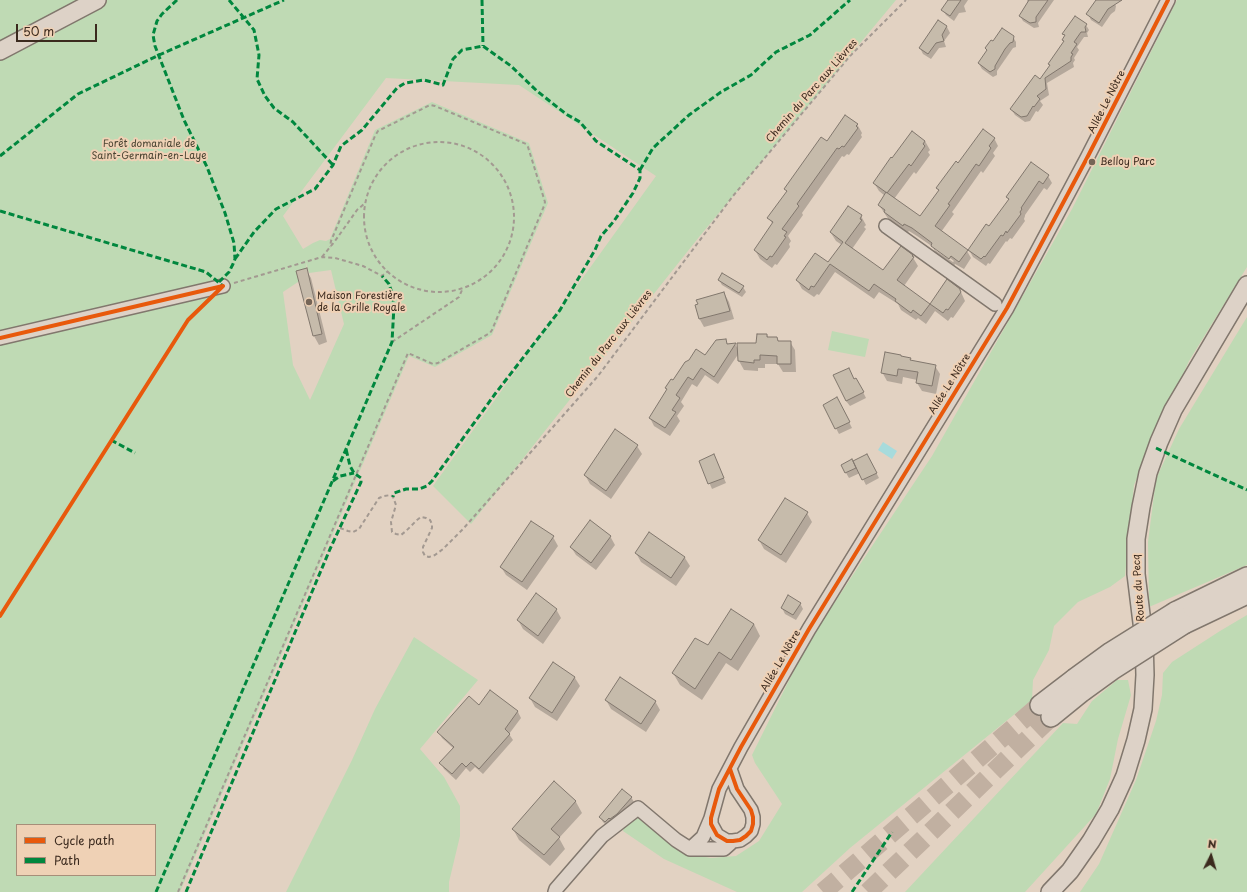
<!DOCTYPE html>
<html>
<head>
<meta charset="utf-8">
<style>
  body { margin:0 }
  #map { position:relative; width:1247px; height:892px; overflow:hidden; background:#e2d2c2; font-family:"Playpen Sans",sans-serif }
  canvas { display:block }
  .legend { position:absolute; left:16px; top:824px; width:140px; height:52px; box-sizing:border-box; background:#efd1b5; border:1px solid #a78e79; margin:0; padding:5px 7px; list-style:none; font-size:12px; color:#3b2a1e }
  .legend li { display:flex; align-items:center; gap:8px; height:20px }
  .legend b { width:20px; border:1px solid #a78e79 }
  .north { position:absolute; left:1191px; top:836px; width:40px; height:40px; -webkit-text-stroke:3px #efd1b5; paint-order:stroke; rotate:5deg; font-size:11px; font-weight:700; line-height:16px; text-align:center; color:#3b2a1e }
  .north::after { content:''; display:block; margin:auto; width:14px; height:18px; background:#3b2a1e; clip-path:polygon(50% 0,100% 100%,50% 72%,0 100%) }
  .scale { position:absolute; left:16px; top:24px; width:81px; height:18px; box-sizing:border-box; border:2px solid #3b2a1e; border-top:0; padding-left:5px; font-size:12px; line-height:14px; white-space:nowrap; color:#3b2a1e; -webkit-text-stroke:3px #efd1b5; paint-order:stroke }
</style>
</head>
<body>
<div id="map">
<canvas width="1247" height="892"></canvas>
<ul class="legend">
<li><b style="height:5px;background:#e8590c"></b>Cycle path</li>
<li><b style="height:5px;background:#00873e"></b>Path</li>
</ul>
<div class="north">N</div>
<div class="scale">50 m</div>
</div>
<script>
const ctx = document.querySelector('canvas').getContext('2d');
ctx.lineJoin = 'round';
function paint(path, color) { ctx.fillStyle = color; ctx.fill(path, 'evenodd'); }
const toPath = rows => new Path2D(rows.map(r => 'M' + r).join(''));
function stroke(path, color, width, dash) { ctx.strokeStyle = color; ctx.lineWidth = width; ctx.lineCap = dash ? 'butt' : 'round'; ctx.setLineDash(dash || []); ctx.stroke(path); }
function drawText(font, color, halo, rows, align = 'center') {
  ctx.font = font + ' "Playpen Sans",sans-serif'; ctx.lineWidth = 4; ctx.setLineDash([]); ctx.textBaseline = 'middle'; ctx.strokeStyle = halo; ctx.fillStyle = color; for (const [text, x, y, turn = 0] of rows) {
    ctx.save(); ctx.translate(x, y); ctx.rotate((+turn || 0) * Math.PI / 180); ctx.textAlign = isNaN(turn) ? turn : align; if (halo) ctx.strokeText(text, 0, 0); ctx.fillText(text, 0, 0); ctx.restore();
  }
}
paint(toPath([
  [0,0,896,0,699,237,471,524,433,486,656,176,519,85,386,78,283,216,303,249,313,243,320,240,326,241,330,239,375,130,432,102,529,143,548,203,492,335,435,367,409,356,180,892,0,892],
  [306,263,309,273,331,270,344,324,310,400,293,365,283,292,307,276],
  [17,825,155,825,155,875,17,875],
  [1177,0,1247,0,1247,267,1189,361,1134,485,1125,576,1110,587,1078,602,1054,626,1049,650,1033,680,1032,700,850,848,802,892,737,892,664,859,623,831,625,825,638,818,682,853,711,858,736,856,759,841,782,804,755,763,752,755,807,644,932,456,1072,209],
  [1247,317,1247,565,1149,607,1148,542,1156,479,1179,429],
  [832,331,869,339,865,357,828,350],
  [1247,615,1247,892,1080,892,1099,864,1136,780,1156,721,1162,695,1163,673,1172,662,1220,631],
  [414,637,478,680,420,749,444,777,460,806,460,836,449,882,449,892,286,892,352,760,375,709],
  [1117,680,1128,680,1131,695,1118,739,1110,779,1096,814,1025,892,905,892,1063,723,1077,724,1092,701]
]), '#bfdab4');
paint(toPath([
  [883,442,897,451,892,459,878,450]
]), '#a7dbdc');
paint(toPath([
  [949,0,968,0,964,6,966,12,959,13,954,21,946,15,943,10],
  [1027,0,1054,0,1038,23,1039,27,1034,28,1023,21,1020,16,1028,3],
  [1097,0,1112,0,1116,6,1115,11,1111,14,1102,27,1091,20,1088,14],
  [939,22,947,27,950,33,944,41,946,47,939,48,931,59,923,54,920,48],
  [1086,25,1089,30,1087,33,1088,37,1084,37,1077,47,1079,50,1074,58,1075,60,1073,63,1074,67,1047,83,1049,95,1040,101,1043,105,1038,112,1036,111,1030,121,1025,122,1015,115,1011,109,1041,80,1051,66,1049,64,1064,42,1063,40,1065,37,1064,34],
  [1013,37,1016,42,1016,47,1013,48,997,71,997,75,993,77,982,69,979,64,988,51,986,49,993,43],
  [857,124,862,133,861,135,862,137,849,155,847,154,844,157,842,156,802,213,803,215,788,236,791,241,789,244,790,247,777,265,775,264,772,268,760,259,755,250,773,225,769,218,787,192,785,189,827,142],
  [994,138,998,146,993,153,995,156,983,173,981,171,955,208,952,212,954,214,941,232,967,251,971,258,964,269,955,264,954,266,936,254,933,247,917,236,909,231,907,233,889,220,879,205,885,196,879,191,874,183,893,160,925,141,930,150,928,152,930,155,916,174,914,172,894,199,921,218,939,192,937,188,959,164],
  [935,247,954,261,953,262,935,250],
  [1048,176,1052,183,1047,190,1044,188,1025,215,1025,216,1024,219,1025,221,1012,239,1010,238,1007,242,1006,241,990,264,988,263,986,266,973,257,969,250,989,228,1009,201,1007,197],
  [861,216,866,225,864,227,866,229,852,249,884,272,901,248,912,256,918,266,904,286,930,305,947,281,960,290,965,301,953,318,951,317,948,321,935,311,926,324,918,318,916,320,901,310,898,304,879,292,874,299,835,272,819,295,817,294,814,297,802,289,797,280,828,264,842,245,836,241,831,233],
  [306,270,311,278,327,342,319,345,314,336,297,271],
  [719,280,743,287,746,292,742,297,722,285],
  [724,293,729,302,734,319,704,327,699,318,699,305],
  [767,335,769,338,777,338,779,342,790,342,795,350,796,372,783,372,778,364,765,364,765,368,758,368,758,371,744,370,739,361,739,353,718,384,705,375,697,387,692,384,681,402,684,406,677,416,680,421,670,436,654,426,650,418,668,390,667,388,673,382,726,340,728,345,735,344,739,351,757,344],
  [910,359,911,361,935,366,940,374,936,394,922,391,917,383,917,380,903,377,902,384,887,381,882,372],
  [854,380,859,384,866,398,850,406,846,401],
  [840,404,852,428,839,434,824,405],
  [637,446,642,454,611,499,590,484,585,475],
  [714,455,726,483,712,489,700,461],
  [867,455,879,478,866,485,860,473,849,478,842,466,853,463],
  [807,513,812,522,786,563,764,549,759,540],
  [649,533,685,558,690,566,676,586,641,562,636,553],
  [610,536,615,545,596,570,576,555,571,547],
  [553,537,558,546,527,590,506,575,501,567],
  [800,603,803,609,796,620,785,614,782,608],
  [556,609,561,618,543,644,523,629,518,620],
  [754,624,760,636,738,671,726,663,702,700,680,685,673,673,708,647],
  [553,663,575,678,580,686,557,721,535,707,530,698],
  [491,691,518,712,521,718,509,734,513,740,483,774,475,767,470,772,466,768,456,780,444,769,441,763,454,749,442,738,439,732,479,707],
  [606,700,655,701,660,710,646,732,611,709],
  [554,783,576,802,582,813,559,838,565,849,550,866,519,840,513,829],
  [631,797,634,802,620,819,608,827,603,822,600,817]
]), '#0003');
const building = toPath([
  [948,0,961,0,950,16,941,10,948,0],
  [1029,0,1048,0,1036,17,1036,22,1030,23,1019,16,1029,0],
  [1096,0,1122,0,1108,9,1099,23,1086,14,1096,0],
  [1075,16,1087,24,1085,27,1086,32,1081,32,1074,42,1077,44,1071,53,1073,54,1071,57,1071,61,1045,78,1046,89,1037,96,1040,99,1034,107,1033,106,1027,116,1021,117,1010,109,1035,75,1040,79,1050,65,1048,64,1064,41,1062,40,1065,35,1062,34,1075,16],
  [938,20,947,26,942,35,944,41,936,43,928,54,919,48,938,20],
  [1002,28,1014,36,1013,42,1010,43,1005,49,995,66,995,69,990,72,978,63,987,50,985,48,991,40,993,41,1002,28],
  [845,115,858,124,856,126,858,128,844,147,842,146,839,149,837,148,797,204,799,206,782,229,787,232,784,236,786,237,772,257,770,256,767,260,754,250,773,222,767,218,787,191,784,189,821,137,827,141,845,115],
  [983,129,995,138,989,146,991,148,979,166,976,164,951,200,948,204,950,205,935,226,968,250,959,262,951,256,949,259,931,246,932,243,912,228,904,224,903,226,884,212,885,210,878,205,886,192,920,216,939,190,936,188,956,161,958,163,983,129],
  [912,131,925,141,923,144,925,146,911,166,909,164,887,193,873,183,891,157,892,158,912,131],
  [1031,162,1049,175,1043,184,1039,181,1021,208,1022,209,1020,212,1021,214,1007,233,1006,231,1003,236,1001,235,985,257,984,256,981,259,968,250,986,224,989,226,1009,199,1006,197,1031,162],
  [848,206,862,215,860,219,862,220,845,243,883,270,901,246,913,255,912,256,914,257,897,280,930,304,921,316,913,310,911,313,895,301,896,299,874,284,869,291,830,264,814,287,811,286,809,290,796,280,815,253,828,262,843,242,830,232,848,206],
  [307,268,322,334,313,336,296,271,307,268],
  [722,273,744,286,739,293,718,280,722,273],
  [947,279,960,289,960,290,961,292,948,310,946,309,943,313,930,304,947,279],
  [724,292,730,311,699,319,695,305,698,304,696,300,724,292],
  [757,334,767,334,767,337,777,337,778,341,791,341,791,364,777,364,777,356,760,355,760,360,754,360,754,363,738,361,737,343,756,343,757,334],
  [726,339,727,344,736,343,714,377,701,368,693,380,688,377,676,395,680,398,672,410,676,412,665,428,649,418,667,389,665,388,671,379,673,380,685,362,689,360,696,349,705,355,716,340,726,339],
  [885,352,901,355,901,356,911,358,910,360,936,365,932,386,916,383,918,372,898,369,897,376,881,373,885,352],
  [849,368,854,379,856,378,864,392,846,401,833,375,849,368],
  [837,397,850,422,835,429,823,405,837,397],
  [615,429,638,445,606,491,584,475,615,429],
  [714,454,724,478,708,484,699,461,714,454],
  [867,454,877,473,862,480,853,461,867,454],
  [852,459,856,468,845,473,841,465,852,459],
  [785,498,808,512,781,555,758,540,785,498],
  [590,520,611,536,591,563,570,547,590,520],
  [531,521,554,536,522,582,500,567,531,521],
  [649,532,685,557,671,578,635,553,649,532],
  [536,593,557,609,538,636,517,620,536,593],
  [788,595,801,603,793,615,781,608,788,595],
  [731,609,754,624,731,660,719,652,695,689,672,673,695,638,708,645,731,609],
  [553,662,575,677,552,713,529,698,553,662],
  [620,677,656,701,641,724,605,700,620,677],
  [490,690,518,711,505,729,510,734,479,769,471,762,466,767,462,763,452,774,439,763,454,747,437,732,469,696,479,705,490,690],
  [554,781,576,801,551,829,560,837,544,855,512,829,554,781],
  [622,789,632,797,617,814,610,819,609,818,605,822,599,817,622,789]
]);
paint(building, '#c6bbab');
stroke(building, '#81776d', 1);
stroke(toPath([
  [823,892,1040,705],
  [868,892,1051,717]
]), '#c1b0a1', 19, [19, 10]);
const minor = toPath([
  [886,226,995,304],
  [0,338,223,286],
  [730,769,737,789,751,810,753,817,753,824,751,831,746,836,740,840,733,841,727,841,717,835,711,824,711,818,719,789,741,747,809,629,1007,308,1087,158,1168,0],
  [690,849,703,837,711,818],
  [555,892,556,889,602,836,638,808,676,840,690,849,724,849,733,841]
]);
const major = toPath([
  [0,51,97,0],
  [1050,892,1070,871,1091,841,1110,809,1125,776,1136,740,1143,709,1145,675,1144,639,1136,574,1136,539,1141,507,1148,473,1159,442,1173,410,1247,285]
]);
const highway = toPath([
  [1175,612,1247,577],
  [1184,624,1247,594],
  [1040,705,1074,679],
  [1051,717,1083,691]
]);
stroke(minor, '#81776d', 16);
stroke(major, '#81776d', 20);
stroke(highway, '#81776d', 22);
stroke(toPath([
  '364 217a75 75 0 1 1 150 0a75 75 0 1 1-150 0Z',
  [322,257,335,241,357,210,364,204],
  [234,283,322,257,335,258,363,266,382,276,388,271],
  [392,342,459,297,462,290],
  [340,528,348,531,353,532,359,529,379,498,384,496,391,495,393,497,396,505,391,522,392,532,396,534,401,535,406,531,417,520,421,517,426,518,430,520,432,524,432,528,423,547,423,552,425,556,429,557,435,555,443,549,463,529,598,376,733,196,850,56,906,0],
  [178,892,408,353,433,364,438,363,490,333,492,330,544,206,545,202,528,147,526,144,435,106,430,105,378,131,375,136,331,241,330,247]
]), '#a39991', 2, [4, 3]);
stroke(minor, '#ddd2c7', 13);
stroke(major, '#ddd2c7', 17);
stroke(highway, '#ddd2c7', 19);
const highwayBridge = toPath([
  [1074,679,1111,652,1175,612],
  [1083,691,1112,670,1184,624]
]);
stroke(highwayBridge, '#81776d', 22, []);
stroke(highwayBridge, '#ddd2c7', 19);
stroke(toPath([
  [177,0,162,14,157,21,153,35,155,46,184,120,207,167,225,213,234,243,235,259,233,264,229,272,219,282],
  [229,0,254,30,259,55,257,79,265,96,274,108,293,122,333,165],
  [482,0,483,46],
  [0,156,78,94,159,55,284,0],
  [640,170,653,148,689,115,721,92,751,75,776,52,810,35,850,0],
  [0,211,206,272,223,286],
  [235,259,254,232,276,209,315,189,333,165,341,146,362,130,397,88,405,83,424,80,443,85,453,59,462,50,483,46,511,66,537,91,566,114,580,122,596,141,640,170,640,178,633,193,614,221,601,236,595,250,560,310,495,394,432,481,427,486,419,489,406,489,394,493,393,497],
  [111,440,135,453],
  [1156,448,1247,490],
  [333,481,340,476,354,473],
  [156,892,392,342,394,306,392,293,389,284,382,276],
  [186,892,330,549,361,482,361,478,354,473,350,466,346,449],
  [852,892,892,832]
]), '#00873e', 3, [6, 3]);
stroke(toPath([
  [0,338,223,286],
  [0,616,188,320,223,286],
  [730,769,737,789,751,810,753,817,753,824,751,831,746,836,740,840,733,841,727,841,717,835,711,824,711,818,719,789,741,747,809,629,1007,308,1087,158,1168,0]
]), '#e8590c', 4);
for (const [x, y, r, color] of [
  [1092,162,4,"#756557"],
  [309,302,4,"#756557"]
]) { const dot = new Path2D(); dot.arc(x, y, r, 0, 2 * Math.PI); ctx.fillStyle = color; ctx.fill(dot); stroke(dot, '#efd1b5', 1.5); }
drawText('10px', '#3b2a1e', '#efd1b5', [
  ["Chemin du Parc aux Lièvres",812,91,-49],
  ["Allée Le Nôtre",1107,102,-63],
  ["Chemin du Parc aux Lièvres",609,344,-52],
  ["Allée Le Nôtre",950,384,-58],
  ["Route du Pecq",1139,588,-94],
  ["Allée Le Nôtre",781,661,-60]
]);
drawText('10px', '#4b4533', '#efd1b5', [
  ["Forêt domaniale de",149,144],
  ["Saint-Germain-en-Laye",149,156]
]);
drawText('10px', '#3b2a1e', '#efd1b5', [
  ["Belloy Parc",1100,162],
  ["Maison Forestière",317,296],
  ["de la Grille Royale",317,308]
], 'left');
</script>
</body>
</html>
